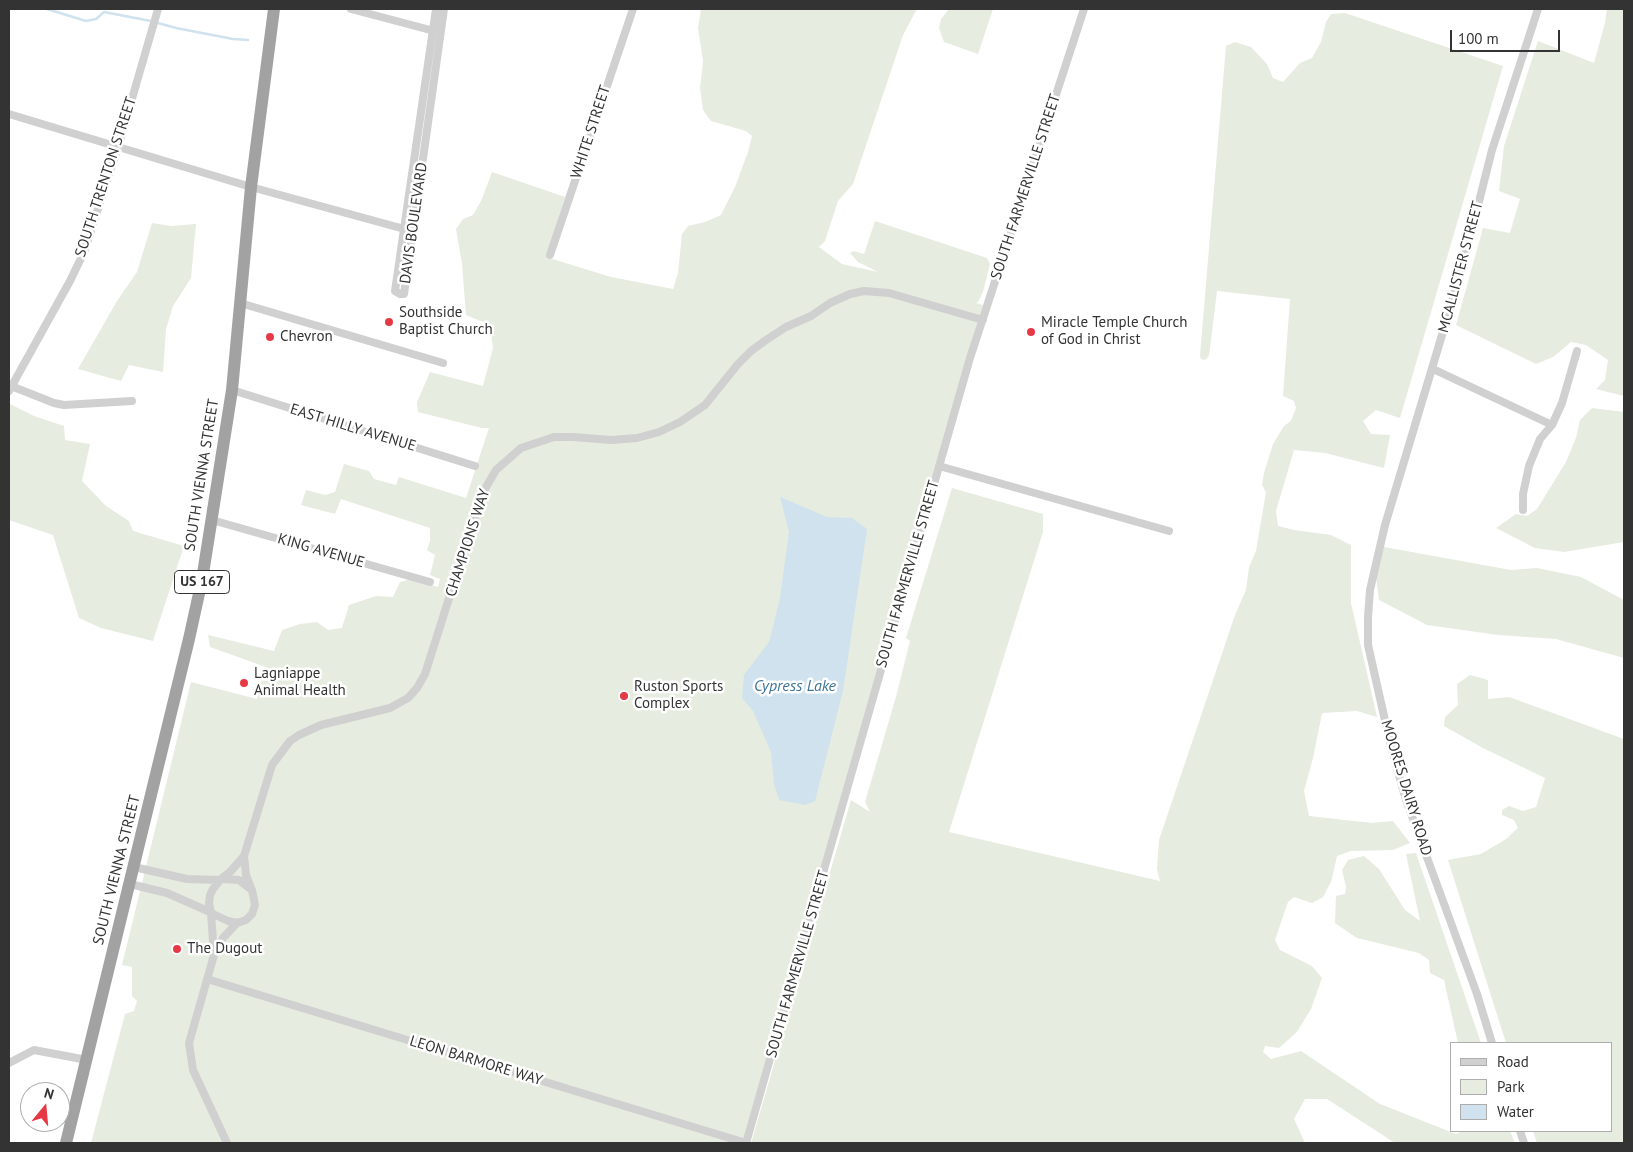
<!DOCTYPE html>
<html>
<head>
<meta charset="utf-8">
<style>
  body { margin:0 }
  #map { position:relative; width:1633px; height:1152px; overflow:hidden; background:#fff; font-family:"PT Sans",sans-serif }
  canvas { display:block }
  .frame { position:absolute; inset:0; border:10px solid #333; pointer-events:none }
  .legend { position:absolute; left:1450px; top:1042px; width:162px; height:90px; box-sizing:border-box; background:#fff; border:1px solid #adadad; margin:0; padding:6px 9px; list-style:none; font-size:15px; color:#333 }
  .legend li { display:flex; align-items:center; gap:10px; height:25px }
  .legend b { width:25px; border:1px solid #adadad }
  .north { position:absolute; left:20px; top:1082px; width:50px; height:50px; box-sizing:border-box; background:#fff; border:1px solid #adadad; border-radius:50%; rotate:17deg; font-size:14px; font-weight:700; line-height:20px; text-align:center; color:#333 }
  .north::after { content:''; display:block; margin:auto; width:18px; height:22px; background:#e63946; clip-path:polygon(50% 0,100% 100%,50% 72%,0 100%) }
  .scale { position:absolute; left:1450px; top:30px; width:110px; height:22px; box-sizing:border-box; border:2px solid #333; border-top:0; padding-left:6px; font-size:15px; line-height:18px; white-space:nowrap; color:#333; -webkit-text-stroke:4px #fff; paint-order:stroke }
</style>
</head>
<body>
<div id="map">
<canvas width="1633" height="1152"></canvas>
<div class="frame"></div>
<ul class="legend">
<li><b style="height:6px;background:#d0d0d0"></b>Road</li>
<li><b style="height:14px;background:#e6ecdf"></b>Park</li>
<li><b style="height:14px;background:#cfe2ee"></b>Water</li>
</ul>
<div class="north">N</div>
<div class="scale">100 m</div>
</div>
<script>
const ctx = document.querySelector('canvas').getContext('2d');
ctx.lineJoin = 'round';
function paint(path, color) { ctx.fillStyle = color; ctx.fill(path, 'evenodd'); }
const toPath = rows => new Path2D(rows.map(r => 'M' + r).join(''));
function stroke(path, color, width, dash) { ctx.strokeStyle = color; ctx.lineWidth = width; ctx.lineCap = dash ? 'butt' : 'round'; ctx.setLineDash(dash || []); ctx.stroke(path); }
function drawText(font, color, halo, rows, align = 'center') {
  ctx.font = font + ' "PT Sans",sans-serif'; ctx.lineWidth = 5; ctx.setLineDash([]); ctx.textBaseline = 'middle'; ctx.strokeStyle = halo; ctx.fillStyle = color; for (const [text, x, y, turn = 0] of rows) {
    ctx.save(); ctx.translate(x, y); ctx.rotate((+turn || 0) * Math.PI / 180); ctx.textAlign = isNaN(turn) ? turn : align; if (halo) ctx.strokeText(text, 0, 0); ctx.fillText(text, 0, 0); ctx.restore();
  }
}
paint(toPath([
  [701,9,917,9,903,35,853,184,838,201,825,241,819,247,842,264,878,272,858,262,850,253,854,251,864,254,875,221,987,258,990,264,983,292,978,302,976,303,983,305,971,343,742,1143,91,1143,125,1014,134,1011,137,1001,132,996,132,967,122,965,191,682,257,699,261,680,268,681,271,677,275,676,277,671,210,647,208,635,274,651,282,630,300,624,317,622,328,630,342,628,349,605,376,596,393,597,400,582,410,579,438,587,440,579,430,575,435,555,427,550,430,541,430,528,341,499,335,514,301,505,306,490,325,495,335,492,344,464,369,471,374,479,396,485,399,477,466,498,489,428,482,428,418,412,417,402,430,372,483,386,493,348,490,325,466,315,462,264,456,229,463,219,473,215,482,199,492,172,565,197,546,257,611,277,673,289,678,273,682,234,688,226,705,222,721,215,735,187,748,152,752,136,746,131,711,121,703,110,700,88,703,61,698,28],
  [949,9,993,9,978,54,944,42,939,28,941,19],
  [1607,9,1624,9,1624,396,1596,389,1605,380,1608,360,1586,345,1571,342,1553,357,1536,364,1456,325,1483,228,1510,233,1520,199,1499,191,1504,146,1538,41,1594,63,1605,23],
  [1345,13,1503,66,1400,418,1376,410,1363,421,1371,434,1390,435,1384,468,1325,453,1294,450,1276,511,1278,526,1294,530,1331,535,1351,545,1351,603,1377,717,1357,711,1322,713,1313,758,1304,791,1309,816,1372,823,1393,821,1410,843,1393,850,1351,851,1337,856,1331,882,1323,897,1312,903,1294,897,1288,902,1275,940,1280,950,1312,966,1322,978,1311,1009,1297,1032,1279,1048,1265,1046,1263,1052,1271,1059,1301,1051,1380,1104,1456,1134,1463,1131,1510,1131,1515,1143,1395,1143,1327,1099,1305,1099,1294,1119,1305,1143,751,1143,851,800,870,812,865,802,896,697,910,641,906,638,952,488,1043,514,1043,532,949,832,1160,881,1157,869,1159,840,1235,615,1246,590,1249,567,1256,551,1266,492,1262,485,1264,473,1273,444,1284,426,1291,421,1296,408,1294,401,1283,396,1290,299,1217,291,1209,356,1205,360,1201,359,1200,355,1226,46,1235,42,1251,47,1267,64,1273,78,1283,82,1300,63,1312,58,1321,42,1326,22,1331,14],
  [152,223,171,226,196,224,191,278,173,306,166,329,163,372,129,365,121,381,78,369,117,301,137,272],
  [10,404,34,416,64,426,65,440,90,444,82,481,106,506,129,521,133,531,184,546,153,641,101,628,79,618,53,535,9,520],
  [1592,408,1624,412,1624,542,1564,552,1535,548,1496,528,1516,514,1527,516,1537,509,1566,462,1576,438,1580,420],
  [1384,547,1511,570,1537,568,1581,577,1624,600,1624,658,1556,639,1498,635,1427,625,1379,600,1376,577],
  [1470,675,1488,680,1488,699,1509,697,1624,739,1624,1143,1537,1143,1533,1131,1612,1131,1612,1043,1506,1043,1448,860,1481,854,1506,839,1518,828,1514,820,1502,815,1502,810,1509,806,1523,811,1536,807,1545,778,1483,748,1444,726,1445,717,1458,705,1457,684],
  [1416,853,1481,1043,1458,1043,1444,980,1430,973,1429,960,1419,953,1357,938,1335,923,1336,896,1345,894,1346,887,1342,870,1348,860,1364,856,1379,869,1405,910,1420,921,1406,854]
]), '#e6ecdf');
paint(toPath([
  [780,497,827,517,852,518,867,529,843,691,815,801,805,805,779,800,774,784,771,752,753,711,742,698,744,675,769,642,780,598,789,532]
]), '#cfe2ee');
stroke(toPath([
  [47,9,86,21,96,19,104,12,151,21],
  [158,23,176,28,233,39,248,40]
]), '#cfe2ee', 2.5);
stroke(toPath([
  [351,9,438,32],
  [436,9,395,291,400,294,404,294,444,9],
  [9,114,251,187,408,230],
  [550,255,633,9],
  [240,303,443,363],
  [1433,369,1552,425],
  [11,386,54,403,64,405,132,401],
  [232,390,475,466],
  [9,391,70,281,84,252,118,147,158,9],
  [939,466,1169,531],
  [1523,510,1523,494,1529,466,1540,439,1552,425,1562,403,1577,351],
  [212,520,430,582],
  [244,856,246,875,251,888],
  [134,867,187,879,219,880],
  [221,879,230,872,244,856,272,765,290,741,299,735,321,725,390,708,408,698,417,688,425,674,482,494,496,470,521,448,554,437,573,437,611,440,637,438,659,432,680,422,705,405,738,364,751,351,766,340,786,327,811,316,830,303,850,294,864,291,889,293,983,320],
  [221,879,239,880,252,890,255,905,252,914,246,920,237,923,228,921,211,913,209,903,210,895,213,889,221,879],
  [130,884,167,893,210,912],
  [211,913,214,955],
  [207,979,746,1143],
  [1492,1043,1477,994,1406,800,1391,747,1368,645,1368,617,1370,590,1385,525,1463,265,1492,150,1538,9],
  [9,1063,34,1050,87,1060],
  [1520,1131,1524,1143],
  [227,1143,193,1070,189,1043,214,955,223,938,237,923],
  [746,1143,970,358,1084,9]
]), '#d0d0d0', 8);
stroke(toPath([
  [66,1143,189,639,202,580,232,390,251,187,274,9]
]), '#a2a2a2', 12);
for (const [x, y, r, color] of [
  [389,322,5,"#e63946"],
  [1031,332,5,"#e63946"],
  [270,337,5,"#e63946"],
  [244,683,5,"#e63946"],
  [624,696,5,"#e63946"],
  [177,949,5,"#e63946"]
]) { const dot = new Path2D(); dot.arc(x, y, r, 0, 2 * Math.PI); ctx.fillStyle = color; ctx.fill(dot); stroke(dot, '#fff', 2); }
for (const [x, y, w] of [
  [202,582,55]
]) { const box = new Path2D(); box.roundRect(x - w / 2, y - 11.5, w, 23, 4); ctx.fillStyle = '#fff'; ctx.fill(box); stroke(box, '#333', 1); }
drawText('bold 14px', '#333', null, [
  ["US 167",202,582]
]);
drawText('15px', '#333', '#fff', [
  ["WHITE STREET",591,132,-72],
  ["SOUTH TRENTON STREET",106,177,-72],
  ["SOUTH FARMERVILLE STREET",1026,187,-72],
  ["DAVIS BOULEVARD",414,223,-82],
  ["MCALLISTER STREET",1461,267,-75],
  ["EAST HILLY AVENUE",353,428,17],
  ["SOUTH VIENNA STREET",202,475,-81],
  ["CHAMPIONS WAY",468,543,-72],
  ["KING AVENUE",321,551,16],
  ["SOUTH FARMERVILLE STREET",908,574,-74],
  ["MOORES DAIRY ROAD",1406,788,73],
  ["SOUTH VIENNA STREET",117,870,-76],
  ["SOUTH FARMERVILLE STREET",798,964,-74],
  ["LEON BARMORE WAY",476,1061,17]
]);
drawText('15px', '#333', '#fff', [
  ["Southside",399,313],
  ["Baptist Church",399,330],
  ["Miracle Temple Church",1041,323],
  ["of God in Christ",1041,340],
  ["Chevron",280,337],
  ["Lagniappe",254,674],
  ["Animal Health",254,691],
  ["Ruston Sports",634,687],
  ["Complex",634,704],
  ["The Dugout",187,949]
], 'left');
drawText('italic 16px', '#3f7597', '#fff', [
  ["Cypress Lake",795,686]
]);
</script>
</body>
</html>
